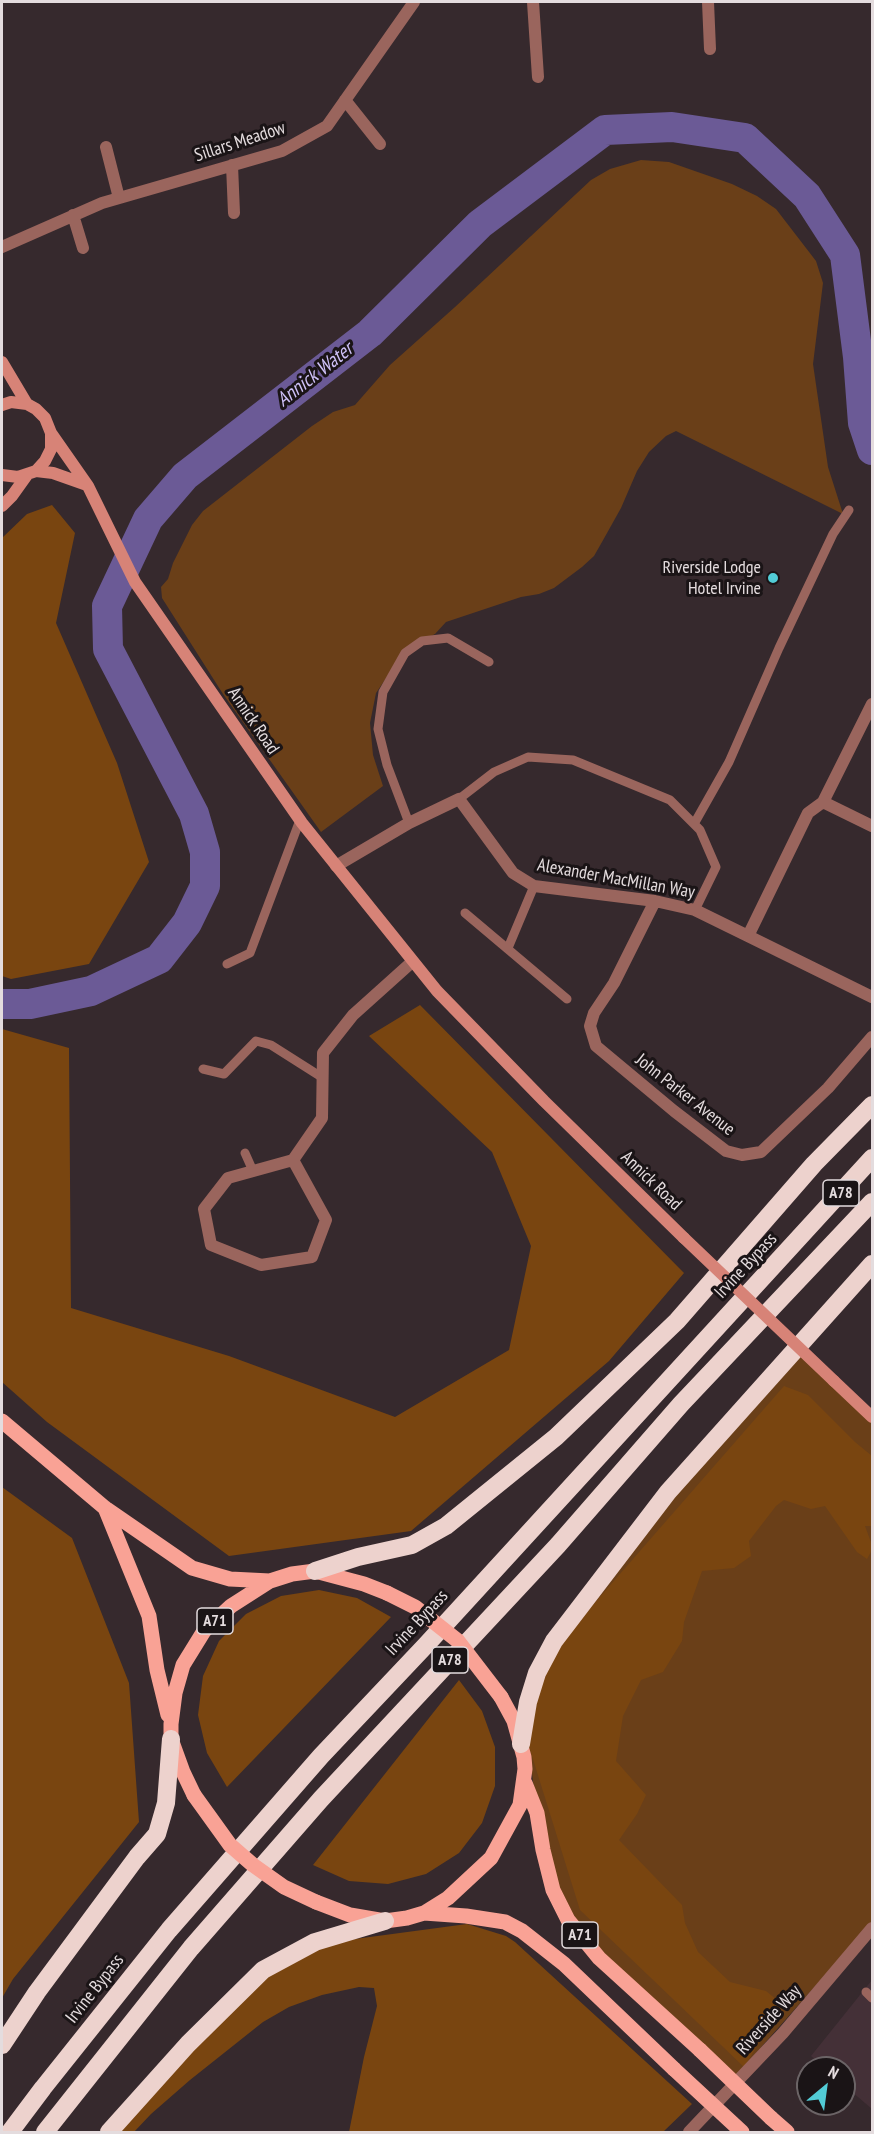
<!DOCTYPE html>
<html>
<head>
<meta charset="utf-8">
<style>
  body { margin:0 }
  #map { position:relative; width:874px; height:2134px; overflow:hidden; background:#36292d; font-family:"PT Sans Narrow",sans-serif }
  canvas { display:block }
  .frame { position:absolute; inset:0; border:3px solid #e4dcde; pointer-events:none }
  .north { position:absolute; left:796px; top:2056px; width:60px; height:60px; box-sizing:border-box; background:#1a1416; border:2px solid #6b6466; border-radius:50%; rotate:29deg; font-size:16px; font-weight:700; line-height:24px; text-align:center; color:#e4dcde }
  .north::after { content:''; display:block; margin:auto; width:21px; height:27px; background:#52ccd6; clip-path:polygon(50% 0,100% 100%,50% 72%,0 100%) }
</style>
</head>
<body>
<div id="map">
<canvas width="874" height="2134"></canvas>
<div class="frame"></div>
<div class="north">N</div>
</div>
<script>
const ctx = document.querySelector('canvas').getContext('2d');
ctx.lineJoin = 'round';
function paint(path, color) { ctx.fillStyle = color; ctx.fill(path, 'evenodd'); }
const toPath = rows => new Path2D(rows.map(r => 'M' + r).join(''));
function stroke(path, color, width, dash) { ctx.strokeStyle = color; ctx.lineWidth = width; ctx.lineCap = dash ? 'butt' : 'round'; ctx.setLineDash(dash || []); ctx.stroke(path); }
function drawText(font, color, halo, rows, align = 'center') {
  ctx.font = font + ' "PT Sans Narrow",sans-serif'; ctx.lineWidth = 6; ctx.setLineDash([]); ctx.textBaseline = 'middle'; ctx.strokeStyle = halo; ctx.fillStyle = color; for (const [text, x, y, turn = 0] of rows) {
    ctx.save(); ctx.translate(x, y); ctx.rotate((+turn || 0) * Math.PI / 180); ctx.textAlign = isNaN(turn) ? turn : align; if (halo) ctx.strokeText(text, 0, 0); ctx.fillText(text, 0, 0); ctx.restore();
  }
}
paint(toPath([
  [872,1980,872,2109,844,2085,844,2068,825,2068,811,2056]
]), '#443037');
paint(toPath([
  [641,160,669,162,732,184,757,196,776,209,816,261,823,283,813,364,828,467,843,514,676,431,666,436,649,452,637,471,621,508,602,542,594,556,582,567,554,588,539,594,521,597,446,622,435,634,416,644,399,659,376,693,370,723,373,755,383,786,321,832,223,694,162,598,161,587,168,579,173,563,192,525,203,511,312,426,333,412,355,405,390,365,455,307,591,180,610,169],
  [799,1348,872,1416,872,1922,732,2080,568,1920,537,1813,525,1719,563,1630]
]), '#6a3f18');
paint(toPath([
  [52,505,75,533,56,623,117,763,149,862,89,964,11,979,2,976,2,538,27,514],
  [420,1005,684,1273,609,1361,411,1531,229,1556,47,1422,2,1382,2,1029,69,1048,71,1308,229,1356,395,1417,509,1350,531,1246,492,1152,369,1036],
  [784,1386,808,1395,855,1442,872,1456,872,1526,865,1526,872,1545,872,1550,867,1559,857,1552,825,1506,811,1509,784,1500,776,1506,749,1541,751,1556,734,1568,702,1571,684,1622,682,1641,663,1672,641,1680,623,1716,616,1761,646,1795,637,1814,619,1840,682,1905,685,1923,698,1952,730,1982,766,1991,783,2005,744,2067,580,1910,527,1740,544,1661],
  [2,1487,72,1538,129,1683,139,1822,13,1979,2,1998],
  [319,1590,357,1598,391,1617,227,1787,207,1753,198,1715,203,1676,219,1641,246,1614,281,1596],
  [459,1680,482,1711,495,1747,495,1786,482,1823,459,1853,426,1874,388,1884,349,1881,313,1865],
  [467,1924,506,1936,515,1942,692,2104,663,2132,349,2132,364,2057,377,2006,374,1988,359,1987,322,1995,289,2007,263,2022,190,2080,151,2114,134,2132,111,2132,263,1972,340,1941]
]), '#794510');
stroke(toPath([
  [2,1004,30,1004,91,991,159,959,187,923,205,886,205,852,194,814,108,649,107,606,148,519,185,476,370,333,480,224,605,130,672,127,745,138,807,196,845,255,858,357,863,423,872,450]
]), '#6b5a96', 30);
stroke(toPath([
  [459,799,494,772,528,757,573,760,670,800,700,830,716,867,695,910],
  [409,823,387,765,378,729,383,692,405,653,422,641,448,638,489,662],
  [694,824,729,762,779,648,833,534,849,510],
  [465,913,567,999],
  [508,948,534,886],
  [227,964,250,953,300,820],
  [203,1069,224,1074,256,1041,271,1045,323,1078],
  [245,1153,253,1171],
  [866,1992,872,1998]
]), '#9a655d', 9);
stroke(toPath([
  [533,2,538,77],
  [708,2,710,49],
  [345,100,380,144],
  [106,147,119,198],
  [232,165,234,213],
  [73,215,83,248],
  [2,247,102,203,282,151,327,126,414,2],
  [823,802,872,826],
  [336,866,409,823,459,799,513,873,534,886,655,901,695,910,748,936,808,813,823,802,872,704],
  [655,901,614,983,594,1013,590,1026,596,1046,674,1111,726,1151,742,1155,761,1152,828,1088,872,1037],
  [748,936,872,997],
  [293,1160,326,1220,312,1257,261,1265,211,1245,204,1209,228,1178,293,1160,322,1118,323,1053,353,1015,412,962],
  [689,2132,783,2033,872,1928]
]), '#9a655d', 12);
stroke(toPath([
  [2,362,27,404],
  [2,405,11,402,27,404,36,409,45,418,51,433,51,449,45,461,36,471,18,477,2,475],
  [51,433,88,486,135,582,302,823,437,991,544,1101,684,1238],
  [36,471,53,473,87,485],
  [2,506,12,496,27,475],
  [834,1381,872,1417]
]), '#d78377', 12);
stroke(toPath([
  [2,1421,105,1508,192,1568,230,1579,270,1581],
  [105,1508,149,1616,157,1670,168,1715],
  [525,1783,537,1813,543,1850,553,1890,568,1920,599,1958,700,2050],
  [194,1795,183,1772,171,1739,171,1724,175,1693,183,1665,204,1631,231,1606,270,1581,292,1574,315,1571,364,1584,387,1593],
  [316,1902,350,1915,385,1921,407,1918,424,1913,448,1898,491,1858,520,1805,525,1769,524,1757,514,1721,501,1697],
  [424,1913,466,1916,505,1922,522,1931,564,1964,674,2069],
  [771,2118,787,2132]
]), '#f9a295', 15);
stroke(toPath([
  [315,1571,358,1557,412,1545,446,1526,556,1437,677,1321,814,1164,872,1105],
  [521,1744,528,1702,537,1673,554,1641,668,1492,872,1264],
  [2,2045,37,1992,137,1857,157,1834,166,1803,171,1739],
  [10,2132,43,2088,169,1930,321,1756,426,1645,872,1158],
  [45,2132,191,1948,321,1799,558,1545,681,1404,872,1202],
  [109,2132,188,2044,263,1970,315,1942,385,1921]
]), '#edd2cd', 18);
stroke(toPath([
  [684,1238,834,1381]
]), '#d78377', 12);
stroke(toPath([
  [387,1593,415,1607,458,1641,501,1697],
  [194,1795,230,1845,253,1865,284,1887,316,1902],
  [700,2050,771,2118],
  [674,2069,742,2132]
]), '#f9a295', 15);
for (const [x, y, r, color] of [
  [773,578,6,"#52ccd6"]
]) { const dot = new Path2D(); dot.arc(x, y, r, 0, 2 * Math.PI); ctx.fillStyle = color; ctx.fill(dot); stroke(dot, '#1a1416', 2); }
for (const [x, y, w] of [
  [841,1193,36],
  [215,1621,36],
  [450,1660,36],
  [580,1935,36]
]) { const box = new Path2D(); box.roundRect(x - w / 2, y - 13, w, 26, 4.5); ctx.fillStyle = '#1a1416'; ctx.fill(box); stroke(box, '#e4dcde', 1.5); }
drawText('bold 16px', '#e4dcde', null, [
  ["A78",841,1193],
  ["A71",215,1621],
  ["A78",450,1660],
  ["A71",580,1935]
]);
drawText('18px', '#e4dcde', '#1a1416', [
  ["Sillars Meadow",240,142,-18],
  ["Annick Road",253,721,56],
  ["Alexander MacMillan Way",616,879,10],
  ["John Parker Avenue",685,1095,38],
  ["Annick Road",651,1181,44],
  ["Irvine Bypass",746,1266,-47],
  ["Irvine Bypass",417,1623,-47],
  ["Irvine Bypass",95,1989,-52],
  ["Riverside Way",769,2020,-48]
]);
drawText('18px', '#e4dcde', '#1a1416', [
  ["Riverside Lodge",761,568],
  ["Hotel Irvine",761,589]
], 'right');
drawText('italic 20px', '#cec1f7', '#1a1416', [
  ["Annick Water",315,375,-38]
]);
</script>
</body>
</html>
